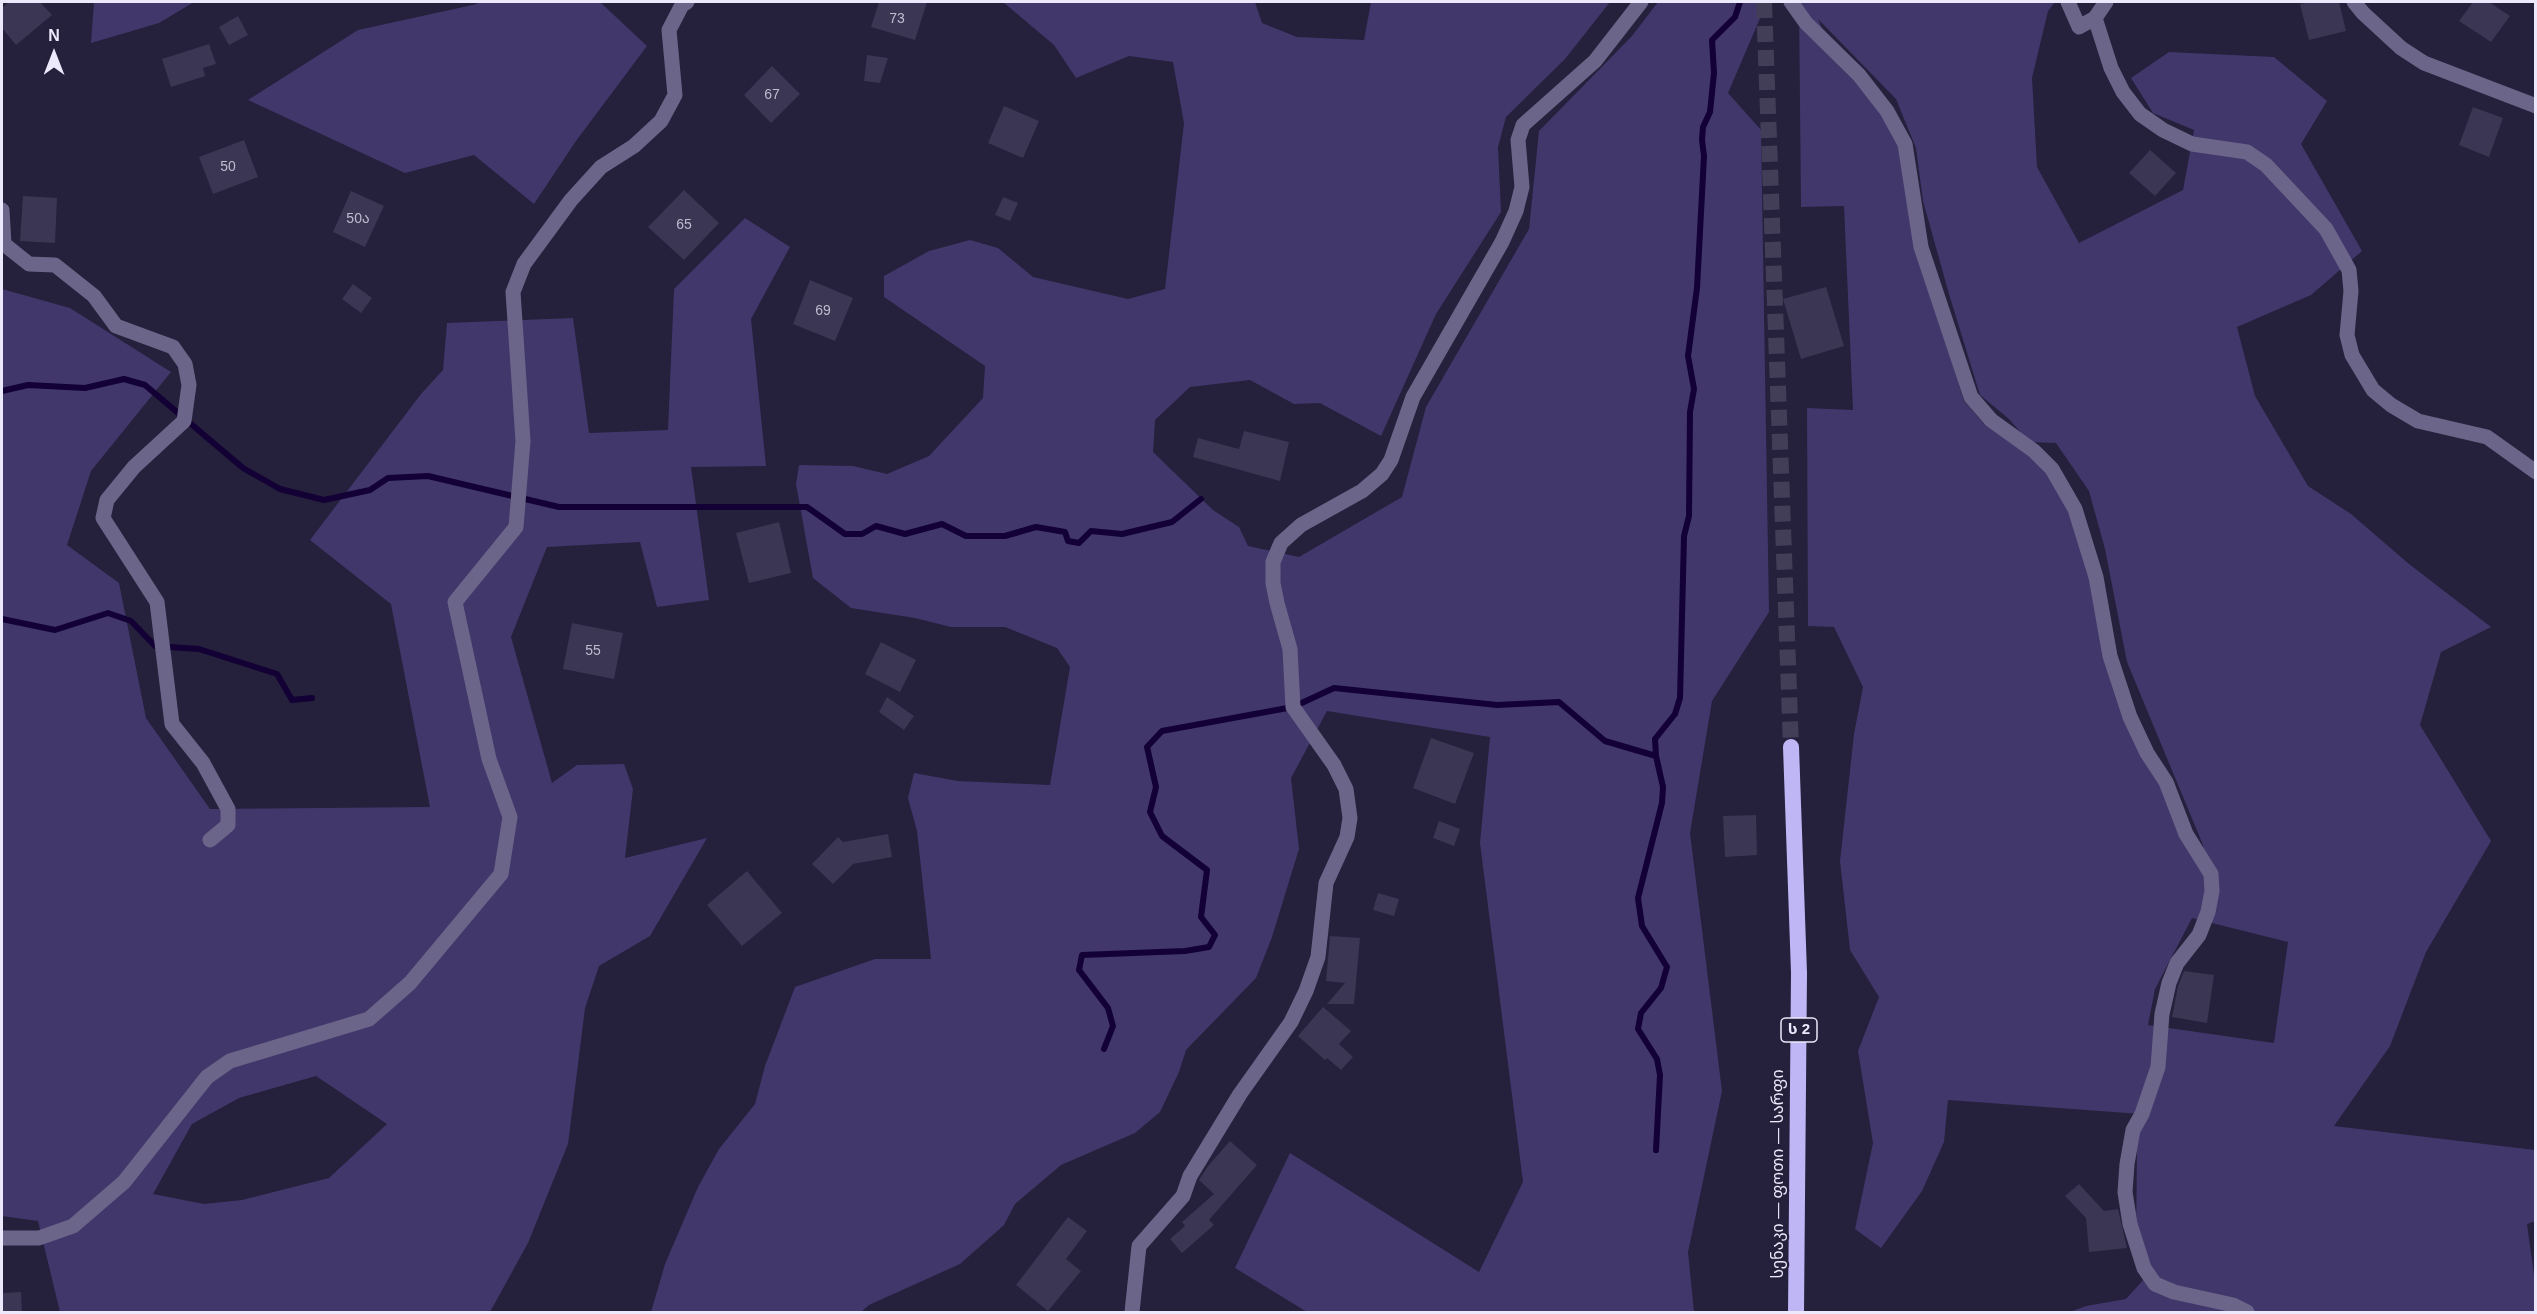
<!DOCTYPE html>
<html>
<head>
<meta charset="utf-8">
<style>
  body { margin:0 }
  #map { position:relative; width:2537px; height:1314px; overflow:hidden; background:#25203b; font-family:Arial,sans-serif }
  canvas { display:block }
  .frame { position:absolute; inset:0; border:3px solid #ebe9fb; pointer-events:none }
  .north { position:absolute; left:24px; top:24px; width:60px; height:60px; -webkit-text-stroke:4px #25203b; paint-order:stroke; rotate:0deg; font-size:16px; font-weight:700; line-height:24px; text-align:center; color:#ebe9fb }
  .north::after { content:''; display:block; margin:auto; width:21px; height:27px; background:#ebe9fb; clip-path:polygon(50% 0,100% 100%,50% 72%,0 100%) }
</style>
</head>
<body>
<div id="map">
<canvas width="2537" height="1314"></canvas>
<div class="frame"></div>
<div class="north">N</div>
</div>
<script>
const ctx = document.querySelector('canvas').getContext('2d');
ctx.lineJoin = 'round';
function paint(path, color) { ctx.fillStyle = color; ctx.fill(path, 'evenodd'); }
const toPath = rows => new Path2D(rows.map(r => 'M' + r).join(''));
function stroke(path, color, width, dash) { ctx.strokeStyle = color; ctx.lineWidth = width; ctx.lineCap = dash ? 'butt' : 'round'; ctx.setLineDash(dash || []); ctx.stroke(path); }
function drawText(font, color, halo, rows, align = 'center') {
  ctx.font = font + ' Arial,"Noto Sans Georgian",sans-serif'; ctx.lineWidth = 4.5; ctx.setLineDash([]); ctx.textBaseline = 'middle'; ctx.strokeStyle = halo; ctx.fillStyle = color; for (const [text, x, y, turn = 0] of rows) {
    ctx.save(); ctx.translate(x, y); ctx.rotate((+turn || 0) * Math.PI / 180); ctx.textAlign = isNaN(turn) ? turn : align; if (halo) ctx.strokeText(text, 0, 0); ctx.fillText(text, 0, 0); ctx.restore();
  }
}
paint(toPath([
  [94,2,194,2,159,23,91,43],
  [477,2,600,2,647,46,576,141,534,204,474,155,405,173,248,100,358,30,477,4],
  [1003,2,1255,2,1262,23,1297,37,1364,40,1371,2,1610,2,1565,59,1506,117,1498,147,1501,212,1436,314,1381,436,1320,403,1294,404,1250,380,1190,387,1155,420,1153,452,1213,510,1239,527,1248,546,1299,557,1402,497,1426,407,1529,229,1539,131,1632,36,1658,2,1767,2,1728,93,1761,130,1769,612,1712,701,1690,833,1722,1091,1688,1252,1694,1312,1307,1312,1235,1268,1290,1153,1479,1272,1523,1182,1480,843,1490,737,1327,711,1291,778,1299,849,1272,937,1256,978,1186,1050,1179,1072,1160,1112,1135,1133,1061,1165,1015,1204,1004,1225,960,1264,869,1305,861,1312,651,1312,665,1264,698,1187,719,1149,755,1104,765,1066,795,987,875,959,931,959,917,831,908,798,914,773,958,781,1050,785,1070,667,1057,648,1005,627,951,627,915,618,851,608,813,578,796,484,799,465,853,466,887,474,929,456,983,398,985,366,884,297,884,276,929,251,970,240,998,248,1033,277,1128,299,1165,289,1184,123,1173,62,1129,56,1076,78,1054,45],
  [1799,2,2055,2,2048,11,2032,78,2037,167,2079,243,2183,190,2194,130,2153,113,2131,78,2169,52,2274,57,2327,101,2301,144,2362,251,2311,295,2237,327,2255,396,2308,486,2351,514,2409,564,2491,627,2441,652,2420,725,2491,841,2426,952,2390,1046,2334,1126,2535,1150,2535,1221,2527,1224,2535,1283,2535,1312,2070,1312,2086,1306,2126,1299,2153,1269,2136,1246,2137,1146,2141,1114,1948,1100,1944,1142,1922,1191,1881,1248,1855,1229,1873,1143,1858,1051,1879,997,1850,950,1840,861,1854,734,1863,687,1834,627,1808,626,1807,408,1853,410,1844,206,1801,207],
  [1818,19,1896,99,1916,148,1923,201,1949,294,1980,395,2009,419,2028,441,1984,424,1964,401,1918,251,1897,128,1840,46,1822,28],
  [2030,442,2056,443,2089,491,2105,549,2127,662,2203,845,2204,858,2108,661,2087,530],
  [2192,918,2288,942,2274,1043,2148,1025,2155,989],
  [745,218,790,247,751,319,766,466,691,467,709,600,657,607,640,542,547,547,511,637,552,783,577,765,624,764,633,789,625,858,707,838,650,936,599,966,585,1008,568,1144,528,1243,490,1312,60,1312,38,1221,2,1216,2,289,70,308,171,372,91,471,67,545,119,583,146,718,210,809,430,807,391,604,310,540,421,394,443,370,447,323,573,318,589,433,668,430,674,289],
  [316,1076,387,1124,329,1178,242,1200,204,1204,153,1194,192,1124,239,1098]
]), '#41376b');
stroke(toPath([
  [2,391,28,385,85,388,124,379,145,385,243,468,280,489,324,500,370,490,388,478,428,476,559,507,807,507,845,534,862,534,876,526,905,534,942,524,966,536,1005,536,1036,527,1065,532,1068,541,1079,543,1091,531,1122,534,1172,522,1201,499],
  [2,619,55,630,108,613,131,621,155,646,199,649,277,674,292,700,312,698],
  [1104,1049,1113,1026,1108,1008,1079,970,1082,955,1185,951,1209,947,1215,935,1201,917,1207,870,1162,836,1150,812,1156,787,1147,747,1162,731,1293,707,1334,688,1497,705,1559,702,1605,741,1656,756],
  [1656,1150,1660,1075,1657,1059,1638,1029,1641,1013,1661,988,1667,967,1642,926,1638,898,1662,803,1663,787,1656,756,1655,739,1675,714,1680,698,1684,536,1689,516,1690,412,1694,389,1688,356,1697,288,1704,156,1702,140,1703,127,1710,112,1714,73,1712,40,1735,17,1740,2]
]), '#130035', 6);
paint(toPath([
  [9,2,40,2,52,15,16,45,2,28,2,8],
  [879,2,927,2,915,40,871,27],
  [2311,2,2339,2,2346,31,2309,40,2300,4],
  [2473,2,2489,2,2510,16,2491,42,2459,21],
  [238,16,248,35,229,45,219,27],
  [209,44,216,64,203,68,205,76,171,87,162,59],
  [867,55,888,58,880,83,864,81],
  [772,66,800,94,771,123,744,95],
  [1004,106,1039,121,1023,158,988,143],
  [2473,107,2503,118,2489,157,2459,145],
  [244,140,258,177,213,194,199,157],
  [2150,150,2176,173,2155,196,2129,173],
  [684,190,719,223,684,260,648,227],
  [351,191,384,206,365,247,333,232],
  [23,196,57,198,55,243,20,241],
  [1003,197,1018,203,1010,221,995,215],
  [810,280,853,298,835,341,793,324],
  [353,284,372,298,361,313,342,299],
  [1826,287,1844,346,1801,359,1783,299],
  [1244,431,1289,442,1280,481,1193,457,1198,438,1239,449],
  [779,522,791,573,749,583,736,533],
  [572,623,623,633,614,679,563,669],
  [881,642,916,660,900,692,865,674],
  [887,697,914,716,904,730,879,712],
  [1431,738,1474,753,1455,804,1413,788],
  [1756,815,1757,855,1725,857,1723,816],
  [1439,821,1460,829,1454,846,1433,838],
  [888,834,892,857,853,864,833,884,812,864,838,837,843,842],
  [747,871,782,913,742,946,707,905],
  [1378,893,1399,899,1394,916,1373,910],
  [1330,936,1360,938,1354,1004,1327,1004,1345,983,1326,981],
  [2184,971,2214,975,2207,1023,2172,1017,2178,986],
  [1323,1007,1351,1031,1339,1044,1353,1057,1341,1070,1327,1058,1325,1060,1298,1036],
  [1230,1141,1257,1165,1209,1220,1214,1225,1182,1253,1170,1239,1185,1226,1182,1222,1214,1194,1199,1180,1208,1166],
  [2079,1184,2104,1211,2118,1209,2127,1248,2089,1252,2086,1218,2065,1196],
  [1068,1217,1087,1231,1066,1259,1081,1271,1048,1311,1016,1285],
  [21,1292,22,1312,2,1312,2,1293]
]), '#3a3653');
stroke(toPath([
  [1764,2,1791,747]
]), '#433e58', 16, [16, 8]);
stroke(toPath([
  [2068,2,2079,27,2095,18,2106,2],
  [2354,2,2363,13,2401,48,2424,63,2536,106],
  [2095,18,2111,68,2123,92,2140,114,2163,130,2192,144,2247,152,2266,165,2326,229,2349,270,2351,291,2347,335,2352,355,2373,390,2391,405,2418,421,2487,437,2536,472],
  [2,210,4,244,29,264,55,265,94,296,116,326,173,347,185,364,189,385,184,421,134,467,107,500,103,518,157,602,172,724,203,763,228,809,228,825,210,840],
  [1132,1312,1139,1246,1183,1196,1190,1176,1240,1094,1291,1022,1306,991,1318,957,1326,883,1347,837,1350,818,1346,789,1334,765,1293,707,1290,649,1277,603,1273,583,1273,562,1281,543,1301,525,1362,491,1382,474,1391,460,1413,397,1502,242,1516,211,1522,187,1518,140,1523,125,1595,61,1641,2]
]), '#6b6689', 15);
stroke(toPath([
  [1791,2,1806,23,1859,75,1887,111,1905,144,1921,247,1971,397,1991,420,2034,451,2052,469,2075,509,2096,577,2110,656,2130,717,2147,753,2166,782,2186,834,2211,874,2212,891,2208,912,2199,935,2177,963,2169,983,2162,1014,2158,1067,2142,1114,2133,1130,2127,1164,2125,1192,2130,1224,2144,1268,2155,1284,2174,1292,2233,1305,2247,1312],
  [2,1238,39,1238,73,1226,124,1182,207,1077,230,1061,369,1019,410,983,501,874,510,817,489,759,455,602,516,527,523,441,513,292,524,264,571,200,601,167,634,146,661,121,675,95,669,30,682,5,687,2]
]), '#6b6689', 15);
stroke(toPath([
  [1791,747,1799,973,1796,1312]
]), '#bfb7f5', 16);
drawText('14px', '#bfbcd1', null, [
  ["73",897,19],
  ["67",772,95],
  ["50",228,167],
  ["50ა",358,219],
  ["65",684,225],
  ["69",823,311],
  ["55",593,651]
]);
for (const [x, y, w] of [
  [1799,1030,36]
]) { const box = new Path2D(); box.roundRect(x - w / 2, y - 12, w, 24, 4.5); ctx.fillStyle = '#25203b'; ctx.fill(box); stroke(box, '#ebe9fb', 1.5); }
drawText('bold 15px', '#ebe9fb', null, [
  ["ს 2",1799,1030]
]);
drawText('16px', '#ebe9fb', '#25203b', [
  ["სენაკი — ფოთი — სარფი",1779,1174,-90]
]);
</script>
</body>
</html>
